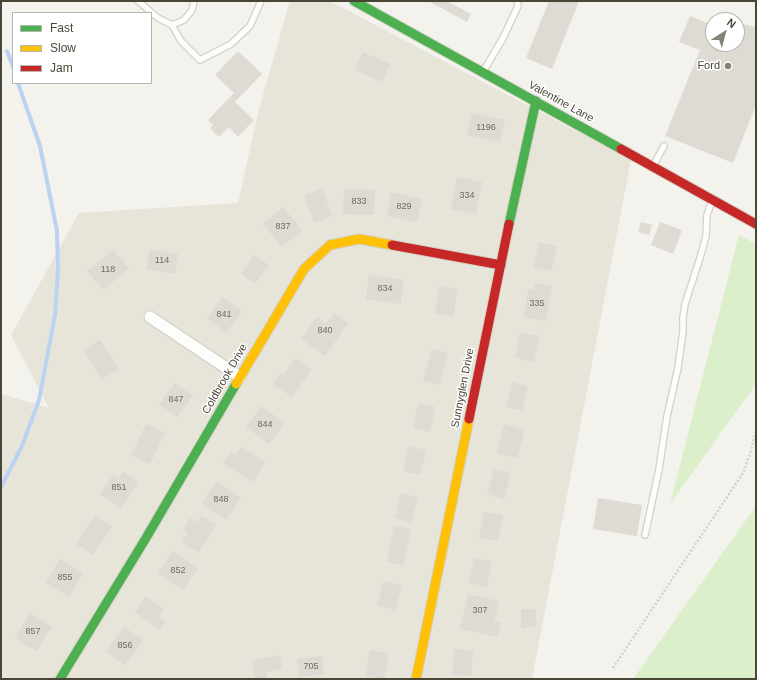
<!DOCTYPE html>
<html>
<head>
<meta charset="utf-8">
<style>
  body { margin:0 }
  #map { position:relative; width:757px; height:680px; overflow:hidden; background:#f3f2ec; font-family:Helvetica,sans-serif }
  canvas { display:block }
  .frame { position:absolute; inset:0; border:2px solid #4a4637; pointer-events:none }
  .legend { position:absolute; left:12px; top:12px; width:140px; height:72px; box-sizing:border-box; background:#fff; border:1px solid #b7b5af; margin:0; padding:5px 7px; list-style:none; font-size:12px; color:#4a4637 }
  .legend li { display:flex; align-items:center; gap:8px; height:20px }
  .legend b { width:20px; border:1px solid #b7b5af }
  .north { position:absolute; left:705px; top:12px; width:40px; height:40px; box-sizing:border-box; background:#fff; border:1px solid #b7b5af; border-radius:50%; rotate:36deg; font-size:11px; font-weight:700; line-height:16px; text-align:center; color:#4a4637 }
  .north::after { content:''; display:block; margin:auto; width:14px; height:18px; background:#858276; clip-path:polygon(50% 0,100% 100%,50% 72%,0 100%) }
</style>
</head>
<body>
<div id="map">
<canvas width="757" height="680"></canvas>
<div class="frame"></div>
<ul class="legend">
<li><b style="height:5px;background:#4caf50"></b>Fast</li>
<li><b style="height:5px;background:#ffc107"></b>Slow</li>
<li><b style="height:5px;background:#c62828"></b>Jam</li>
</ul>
<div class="north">N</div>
</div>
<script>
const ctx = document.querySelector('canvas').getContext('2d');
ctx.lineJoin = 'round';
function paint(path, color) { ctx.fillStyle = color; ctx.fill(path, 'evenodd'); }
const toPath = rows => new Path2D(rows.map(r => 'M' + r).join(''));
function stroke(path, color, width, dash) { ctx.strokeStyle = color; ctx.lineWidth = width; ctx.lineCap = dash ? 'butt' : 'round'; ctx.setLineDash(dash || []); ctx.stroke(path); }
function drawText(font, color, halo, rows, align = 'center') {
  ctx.font = font + ' Helvetica,sans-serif'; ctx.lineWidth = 3; ctx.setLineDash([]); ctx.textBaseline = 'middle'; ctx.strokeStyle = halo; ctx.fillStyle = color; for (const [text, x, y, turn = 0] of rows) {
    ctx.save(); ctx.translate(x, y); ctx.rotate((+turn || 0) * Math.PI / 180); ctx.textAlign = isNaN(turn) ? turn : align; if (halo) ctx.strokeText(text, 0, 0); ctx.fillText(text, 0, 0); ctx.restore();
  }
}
paint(toPath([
  [290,1,330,1,631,160,532,679,1,679,1,394,49,408,11,335,79,213,238,203,259,109]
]), '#e7e5d9');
paint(toPath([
  [739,235,756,244,756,384,670,504],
  [756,506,756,679,633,679]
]), '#dbefca');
stroke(toPath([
  [7,51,13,67],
  [1,487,22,446,39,400,55,315,58,270,57,231,40,146,18,83]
]), '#bad3f3', 4);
paint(toPath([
  [428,1,447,1,471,14,467,22],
  [549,1,579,1,552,69,526,58],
  [690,16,712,25,713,21,713,44,737,44,737,23,756,27,756,105,733,163,665,136,700,50,679,42],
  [238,51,262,74,235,102,254,120,238,137,229,127,219,137,210,128,213,125,208,120,234,93,215,75],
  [363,52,390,64,382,82,355,70],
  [472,113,505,120,500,142,467,135],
  [457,177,482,182,476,214,451,209],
  [322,188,332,216,314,223,304,195],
  [344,189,375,190,374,215,343,214],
  [391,192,422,199,417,222,387,216],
  [283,207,302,230,282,247,263,224],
  [641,222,652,225,649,235,638,232],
  [660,222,682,230,673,254,651,245],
  [539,242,557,246,551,271,533,267],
  [150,249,178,254,175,274,146,269],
  [113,250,129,268,103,290,87,271],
  [254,255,269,265,255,284,241,274],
  [369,275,404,280,401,304,366,299],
  [535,283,552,286,546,321,524,317,528,289,534,290],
  [439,287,457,288,454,316,435,313],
  [222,297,242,311,226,333,207,318],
  [334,313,348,323,325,356,301,339,317,317,326,324],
  [520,332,540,336,534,362,515,358],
  [100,340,119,369,102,379,83,350],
  [432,349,448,353,439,385,423,381],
  [295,358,312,369,292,397,273,384,281,372,284,374],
  [512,382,528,386,522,411,506,407],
  [175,383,193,396,177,417,159,404],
  [418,403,435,407,430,432,413,428],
  [261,406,285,423,269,444,246,427],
  [146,424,165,433,150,464,131,455],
  [504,424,525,430,517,458,497,453],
  [409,446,426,450,420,475,403,471],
  [242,447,265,462,253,482,223,463,231,452,236,455],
  [494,469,511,473,504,499,487,494],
  [123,472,138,482,121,508,100,494,113,475,118,479],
  [217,481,241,498,226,520,202,503],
  [401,493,418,497,411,523,395,518],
  [598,498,642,505,637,536,593,529],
  [484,512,503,515,498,541,479,538],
  [95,515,112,526,93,555,76,544],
  [202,516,216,525,198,553,182,542,188,533,183,529,190,518,198,522],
  [394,526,411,529,403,565,387,562],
  [173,551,198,568,183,590,158,573],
  [474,558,492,561,487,587,469,583],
  [60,559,83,573,69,597,46,583],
  [384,581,402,586,395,610,377,605],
  [468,594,499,601,494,622,501,623,498,637,460,629],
  [146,596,164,609,158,617,166,622,160,630,135,612],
  [521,609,536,609,536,627,521,628],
  [30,613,52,627,36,651,15,638],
  [124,627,143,640,125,665,106,652],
  [454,649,473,651,471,676,452,675],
  [370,650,389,653,384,679,365,676],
  [280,655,282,669,266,672,268,679,255,679,252,660],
  [322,656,324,674,299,677,297,659]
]), '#dddbd4');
const lane = toPath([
  [138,1,158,18,172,25,184,20,192,10,194,1],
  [172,25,181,41,200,60,231,44,250,26,261,1],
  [483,72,503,38,518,6,517,1],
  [653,166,664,146],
  [645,535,659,469,667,416,678,368,683,331,683,318,685,304,700,258,706,236,707,215,712,201]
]);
const street = toPath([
  [150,317,240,377]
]);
const fast = toPath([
  [354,1,621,149],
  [509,224,536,101],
  [60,679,146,538,236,384]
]);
const slow = toPath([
  [236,384,304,269,330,245,359,239,392,245],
  [416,679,469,419]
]);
const jam = toPath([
  [621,149,756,224],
  [392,245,501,265],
  [469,419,509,224]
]);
stroke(lane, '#d1d0c9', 8);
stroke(street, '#d1d0c9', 13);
stroke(fast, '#d3d1c3', 11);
stroke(slow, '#d3d1c3', 11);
stroke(jam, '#d3d1c3', 11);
stroke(toPath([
  [613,668,743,473,750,454,756,431]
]), '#d3d2cb', 2.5, [2, 2]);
stroke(lane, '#fdfdfc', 5.5);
stroke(street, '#fdfdfc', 11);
stroke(fast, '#4caf50', 9);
stroke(slow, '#ffc107', 9);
stroke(jam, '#c62828', 9);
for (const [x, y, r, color] of [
  [728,66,4,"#858276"]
]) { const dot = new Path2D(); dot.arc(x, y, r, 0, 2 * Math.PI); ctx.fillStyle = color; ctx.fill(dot); stroke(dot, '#fff', 1.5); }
drawText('9px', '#706c5f', null, [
  ["1196",486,128],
  ["334",467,196],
  ["833",359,202],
  ["829",404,207],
  ["837",283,227],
  ["114",162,261],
  ["118",108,270],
  ["834",385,289],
  ["335",537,304],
  ["841",224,315],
  ["840",325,331],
  ["847",176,400],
  ["844",265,425],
  ["851",119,488],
  ["848",221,500],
  ["852",178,571],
  ["855",65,578],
  ["307",480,611],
  ["857",33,632],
  ["856",125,646],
  ["705",311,667]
]);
drawText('11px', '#4a4637', '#fff', [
  ["Ford",720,66]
], 'right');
drawText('11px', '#4a4637', '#fff', [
  ["Valentine Lane",561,102,29],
  ["Coldbrook Drive",225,379,-60],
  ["Sunnyglen Drive",463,388,-79]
]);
</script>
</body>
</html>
